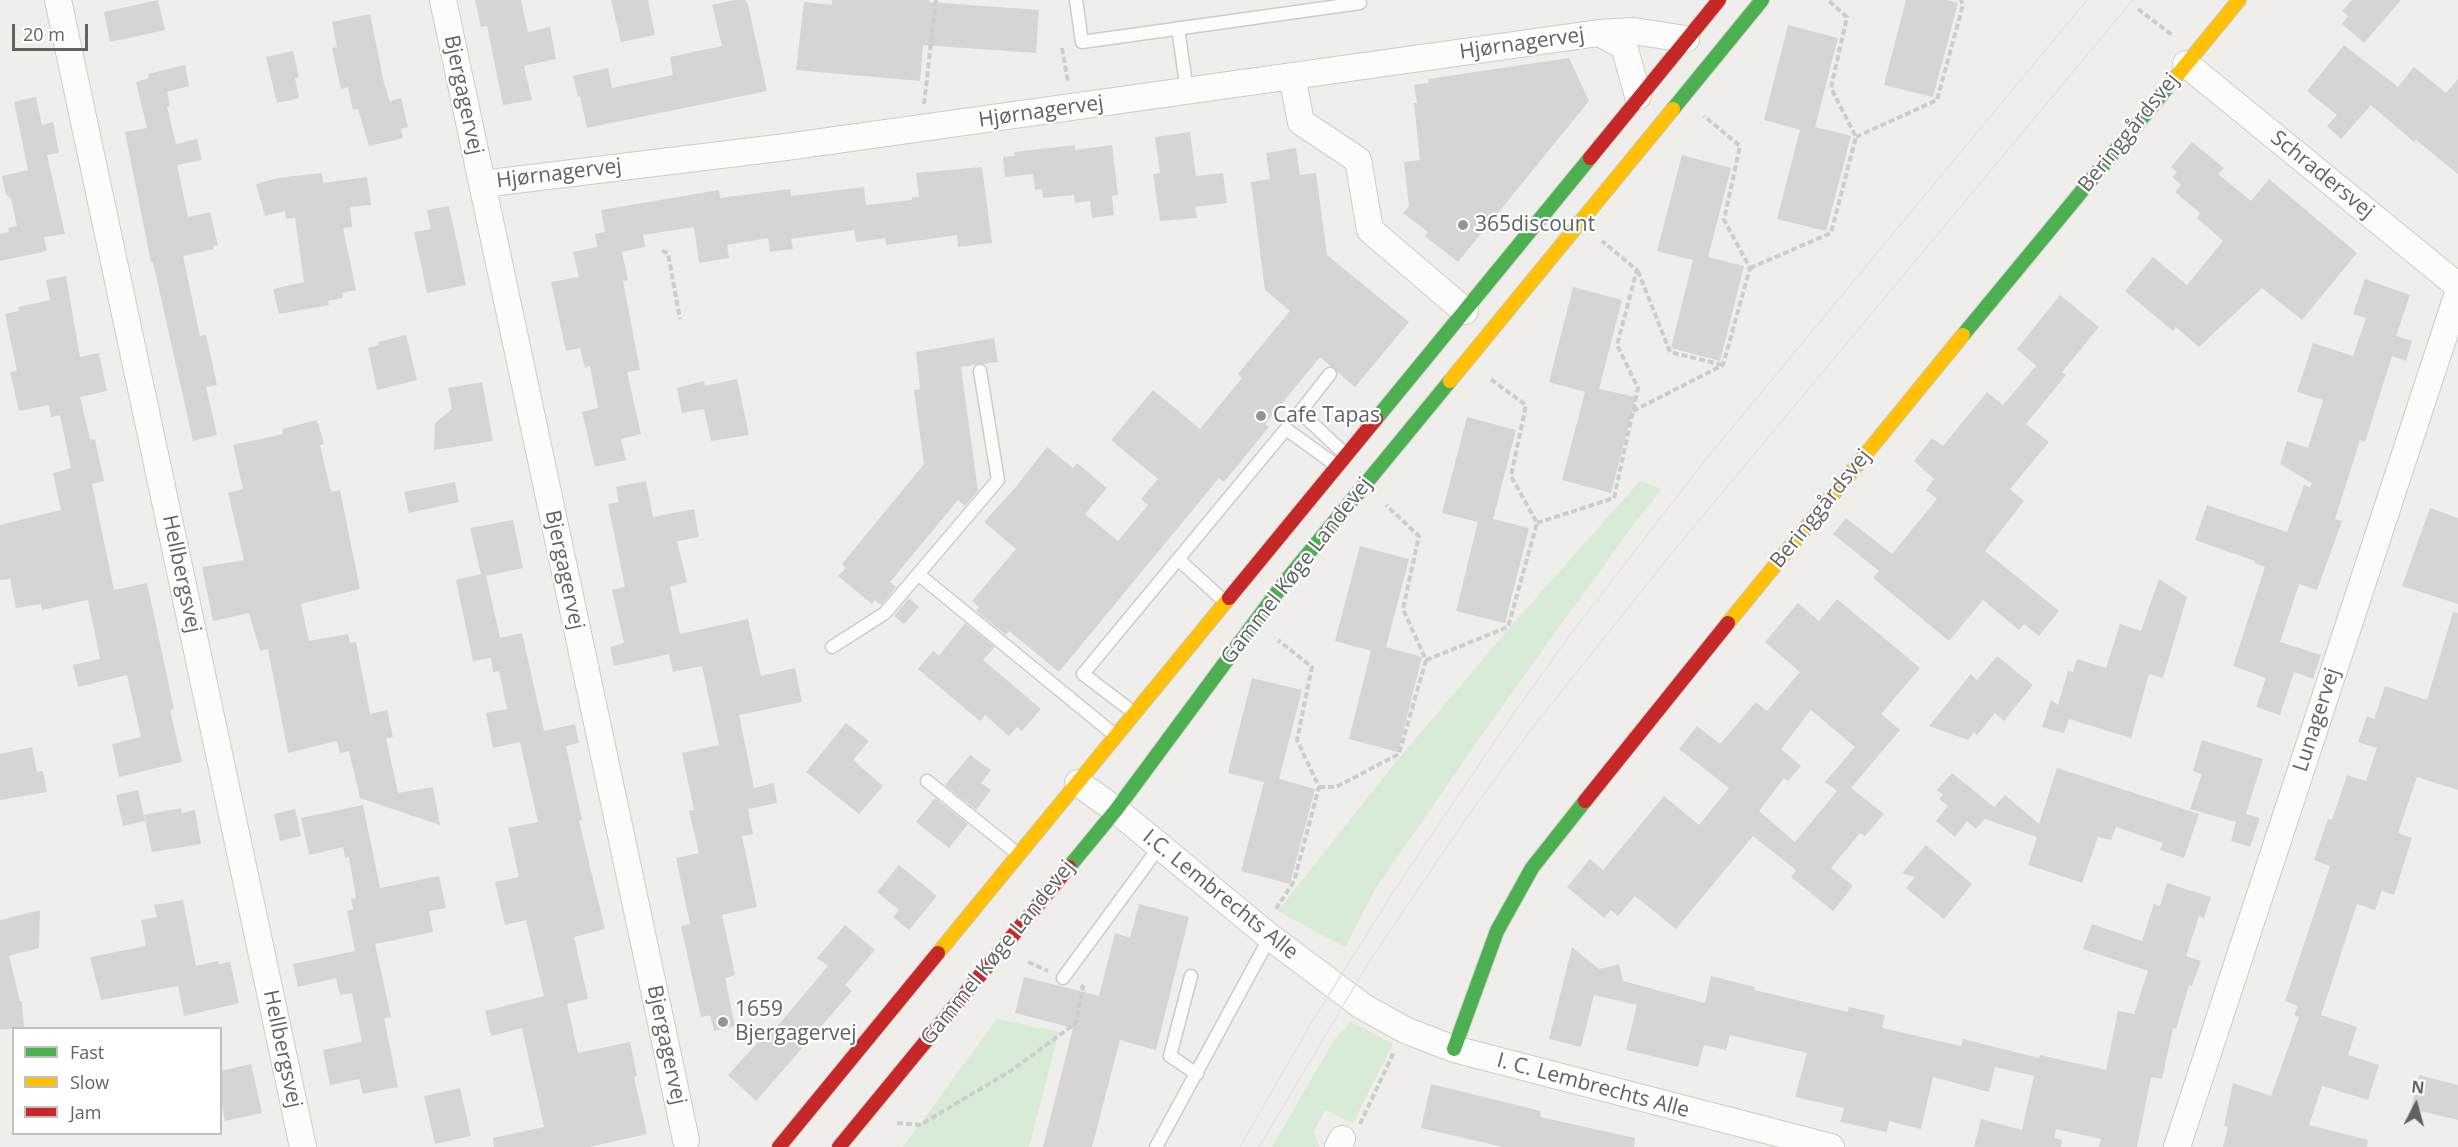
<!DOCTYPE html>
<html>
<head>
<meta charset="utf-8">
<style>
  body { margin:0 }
  #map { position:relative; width:2458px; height:1147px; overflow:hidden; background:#efeeea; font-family:"Open Sans",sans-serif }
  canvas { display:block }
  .legend { position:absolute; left:12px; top:1027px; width:210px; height:108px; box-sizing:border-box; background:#fff; border:2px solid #bfc1c3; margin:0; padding:8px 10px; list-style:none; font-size:18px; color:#5f6368 }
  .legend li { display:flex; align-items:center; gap:12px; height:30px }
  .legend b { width:30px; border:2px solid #bfc1c3 }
  .north { position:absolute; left:2386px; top:1075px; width:60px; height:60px; -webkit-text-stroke:4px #fff; paint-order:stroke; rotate:6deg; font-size:16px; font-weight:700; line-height:24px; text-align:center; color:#5f6368 }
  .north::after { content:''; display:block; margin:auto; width:21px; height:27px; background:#5f6368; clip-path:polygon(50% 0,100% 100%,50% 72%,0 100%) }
  .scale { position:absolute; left:12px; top:24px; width:76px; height:27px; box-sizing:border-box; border:3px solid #5f6368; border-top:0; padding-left:8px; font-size:18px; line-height:21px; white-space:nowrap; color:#5f6368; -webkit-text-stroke:4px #fff; paint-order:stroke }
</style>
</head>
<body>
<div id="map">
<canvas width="2458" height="1147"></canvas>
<ul class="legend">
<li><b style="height:8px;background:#4caf50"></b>Fast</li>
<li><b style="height:8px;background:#ffc107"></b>Slow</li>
<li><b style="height:8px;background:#c62828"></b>Jam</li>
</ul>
<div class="north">N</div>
<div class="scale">20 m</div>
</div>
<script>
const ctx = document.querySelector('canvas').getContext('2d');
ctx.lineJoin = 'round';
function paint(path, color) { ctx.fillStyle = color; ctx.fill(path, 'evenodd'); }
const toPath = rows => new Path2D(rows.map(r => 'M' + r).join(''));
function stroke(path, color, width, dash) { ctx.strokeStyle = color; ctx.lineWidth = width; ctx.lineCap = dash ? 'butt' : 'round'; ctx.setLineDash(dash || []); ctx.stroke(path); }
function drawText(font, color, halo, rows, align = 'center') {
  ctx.font = font + ' "Open Sans",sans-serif'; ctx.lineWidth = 4.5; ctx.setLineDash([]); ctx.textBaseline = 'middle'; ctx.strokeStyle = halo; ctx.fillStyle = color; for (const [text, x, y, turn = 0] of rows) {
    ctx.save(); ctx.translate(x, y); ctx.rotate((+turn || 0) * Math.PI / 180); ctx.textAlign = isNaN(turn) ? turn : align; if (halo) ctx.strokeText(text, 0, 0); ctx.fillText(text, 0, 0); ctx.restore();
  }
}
paint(toPath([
  [1640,481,1662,489,1633,525,1495,716,1376,888,1345,947,1278,911,1390,769,1511,626],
  [997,1019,1059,1032,1029,1147,903,1147],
  [1351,1022,1393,1044,1353,1123,1325,1110,1314,1132,1319,1147,1272,1147,1334,1040]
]), '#d8ebd6');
paint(toPath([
  [158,0,165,30,110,42,104,12],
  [475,0,521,0,528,32,550,27,556,59,524,66,532,100,503,105,487,26,481,27],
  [611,0,648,0,655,35,621,42],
  [735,0,745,0,748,5,767,91,587,128,580,96,578,97,573,76,608,68,612,88,673,75,670,57,722,46,712,5],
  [832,0,929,0,929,2,1039,10,1036,53,923,45,920,81,796,70,804,2,832,5],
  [1906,0,1947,0,1958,3,1933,97,1884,85],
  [2352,0,2401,0,2364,43,2342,24,2348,16,2342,11],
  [370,14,384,83,390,101,401,98,408,127,401,129,403,138,369,146,358,109,353,110,348,87,341,89,332,48,337,47,332,22],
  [1788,25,1838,38,1815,127,1851,136,1826,231,1777,219,1800,130,1764,120],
  [2344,45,2398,87,2414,67,2446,93,2458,79,2458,174,2416,140,2414,142,2371,105,2341,139,2327,126,2337,115,2307,91],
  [293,51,299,77,295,78,299,98,277,103,266,57],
  [1569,58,1589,101,1458,262,1425,236,1428,232,1403,213,1409,206,1404,162,1420,160,1414,103,1417,103,1414,85,1429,83,1428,79],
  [185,65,189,86,167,92,170,106,167,107,176,144,197,139,202,160,177,165,188,217,210,212,218,245,213,246,214,249,183,256,200,336,206,335,217,385,206,387,217,435,193,441,153,262,151,262,125,132,147,128,136,82,149,78,148,74],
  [36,97,42,125,53,122,59,153,47,155,65,234,44,237,47,251,0,261,0,234,9,232,8,228,17,226,11,198,6,195,2,176,28,170,14,102],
  [1190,132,1196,176,1223,173,1227,203,1195,207,1197,218,1160,221,1153,174,1160,173,1155,137],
  [2192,142,2224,168,2218,174,2251,201,2269,179,2357,253,2302,320,2262,288,2199,347,2176,327,2173,331,2125,291,2153,257,2187,285,2223,241,2197,218,2200,213,2175,192,2181,185,2172,177,2177,172,2171,167],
  [1075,145,1075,150,1112,145,1118,195,1112,196,1114,215,1092,218,1090,201,1075,203,1074,195,1043,198,1042,189,1035,190,1033,174,1005,177,1003,157,1015,156,1014,152],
  [1296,148,1300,175,1316,173,1327,255,1409,322,1355,387,1320,357,1265,424,1269,427,1224,482,1219,478,1059,672,1009,631,1006,635,976,611,979,607,972,601,1016,549,984,522,1015,488,1047,447,1073,468,1077,463,1107,488,1085,514,1118,541,1148,505,1141,499,1158,479,1111,440,1153,390,1200,429,1242,378,1238,374,1290,311,1265,290,1251,182,1270,179,1266,153],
  [1682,155,1731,168,1708,257,1744,266,1720,361,1671,348,1693,260,1657,251],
  [982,167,992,243,958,247,957,235,886,245,885,238,856,242,854,230,791,239,793,249,770,252,768,238,727,245,729,258,699,263,694,227,643,235,645,247,622,252,628,280,623,281,640,370,627,372,641,434,621,439,626,460,595,467,582,412,598,408,590,366,585,368,580,348,566,351,551,282,579,277,573,252,597,247,595,234,605,232,601,210,719,190,720,198,790,189,791,196,864,187,866,205,912,200,912,197,919,197,916,173],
  [322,173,323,183,367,177,371,205,350,207,352,227,343,228,356,290,342,293,343,298,328,301,329,305,279,314,273,289,304,282,295,218,286,219,285,211,265,216,256,184,278,178],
  [449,206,466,285,427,293,414,232,431,229,427,210],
  [66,276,80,357,99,353,107,391,80,397,90,439,95,440,104,481,92,484,114,590,147,583,174,709,170,710,182,762,119,777,112,744,141,737,127,675,78,687,73,665,100,659,88,600,42,610,41,604,16,608,10,579,0,580,0,525,61,510,53,473,71,468,60,415,51,417,49,405,19,411,10,372,17,371,5,314,19,311,18,307,50,300,46,280],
  [2365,279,2410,295,2396,336,2412,341,2406,361,2392,356,2365,442,2360,440,2335,519,2342,521,2317,590,2299,584,2280,642,2321,655,2313,679,2294,672,2280,715,2256,707,2266,678,2233,666,2265,567,2254,563,2255,561,2195,540,2207,505,2287,532,2304,485,2310,487,2312,483,2280,464,2287,441,2308,448,2323,400,2297,392,2313,343,2353,356,2366,318,2353,314],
  [1573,287,1622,300,1599,389,1636,397,1611,493,1562,480,1585,392,1549,382],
  [2060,295,2099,327,2062,372,2066,375,2026,424,2049,442,2010,489,2024,501,1985,551,2059,611,2039,636,2024,624,2019,630,1983,600,1949,641,1873,578,1879,571,1833,534,1846,518,1892,554,1937,499,1926,490,1934,479,1914,461,1932,438,1943,446,1987,392,2003,405,2036,366,2017,349],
  [406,335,417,380,377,390,368,348,379,345,378,342],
  [994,338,998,362,961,367,978,491,965,506,958,500,890,582,896,587,881,605,875,600,872,604,838,576,846,568,842,564,924,464,914,390,920,389,916,352],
  [737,379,749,435,711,441,704,409,682,413,677,388,704,381,705,386],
  [482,382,493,441,434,450,435,423,452,409,448,388],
  [1467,417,1516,430,1493,519,1529,528,1505,623,1456,611,1478,522,1442,513],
  [317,420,324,444,320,445,331,492,340,490,360,589,301,604,309,641,348,634,350,643,356,642,370,714,387,710,393,737,386,738,398,793,433,787,440,825,360,798,349,751,340,753,337,741,288,753,268,649,260,651,249,613,213,621,202,567,244,560,228,493,243,489,233,445,283,434,282,429],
  [646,481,653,517,694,509,699,537,677,541,687,582,670,587,680,634,748,619,761,676,795,668,802,702,739,715,754,788,774,783,777,803,748,809,753,834,742,836,757,907,722,915,735,975,725,978,735,1026,714,1031,710,1015,701,1017,681,926,690,924,676,858,699,853,689,811,694,810,682,753,719,745,702,666,673,672,669,654,614,666,610,647,624,643,612,590,625,587,608,504,619,502,616,487],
  [455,482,459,502,409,513,404,492],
  [2430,508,2458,518,2458,604,2402,586],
  [513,520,523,568,486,576,500,638,522,633,544,731,575,724,579,743,566,746,582,820,579,821,605,929,574,937,588,999,567,1004,578,1053,630,1042,637,1076,634,1077,647,1134,589,1147,494,1147,493,1138,544,1127,522,1028,491,1036,485,1011,544,996,526,920,505,925,495,882,519,877,508,828,538,822,520,742,493,748,486,713,507,709,499,671,493,672,491,658,473,661,456,580,481,574,470,528],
  [1360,546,1409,559,1386,647,1422,657,1398,752,1349,739,1371,651,1335,641],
  [2159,579,2187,597,2163,678,2149,674,2131,738,2069,719,2064,733,2042,727,2051,700,2058,705,2068,671,2073,672,2077,659,2106,668,2120,624,2141,631],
  [909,598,919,607,904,624,894,616],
  [1837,599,1920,668,1881,714,1900,730,1851,788,1884,814,1865,836,1860,833,1831,868,1853,886,1833,911,1791,877,1796,870,1753,836,1676,929,1635,896,1618,916,1611,910,1604,918,1567,887,1590,859,1603,870,1664,796,1699,825,1729,788,1679,749,1697,726,1720,744,1756,702,1767,711,1800,672,1765,642,1798,603,1819,621],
  [1811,710,1855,747,1825,782,1837,791,1795,842,1759,811,1784,778,1788,781,1801,766,1781,749],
  [2453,612,2458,613,2458,790,2417,777,2398,833,2412,838,2394,895,2382,891,2375,910,2357,904,2321,1015,2357,1027,2348,1055,2379,1065,2368,1100,2322,1086,2309,1125,2368,1140,2367,1147,2223,1147,2228,1127,2224,1126,2233,1083,2271,1096,2299,1017,2294,1015,2298,1006,2285,1001,2330,866,2314,860,2328,819,2332,820,2347,775,2366,781,2377,748,2358,742,2367,716,2374,719,2385,686,2427,700],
  [965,623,995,647,983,660,1041,709,1022,731,1017,727,1009,736,985,715,980,721,918,669,933,651,939,656],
  [1997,656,2033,685,2004,721,1995,713,1977,735,1974,732,1968,740,1929,726,1971,674,1977,680],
  [1252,678,1302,690,1279,779,1315,789,1290,884,1241,871,1264,782,1228,773],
  [846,723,869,741,853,760,883,786,859,814,806,772],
  [2202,740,2263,759,2246,814,2260,818,2250,847,2231,841,2236,822,2190,809,2202,774,2193,771],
  [32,747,37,772,43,771,47,792,0,800,0,754],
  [970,755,991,770,981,783,991,790,976,810,945,785],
  [2057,768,2199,814,2184,858,2160,850,2163,843,2116,827,2111,840,2098,837,2082,883,2028,865,2037,837,1985,819,1976,829,1967,821,1955,837,1936,821,1948,806,1939,799,1943,795,1937,790,1952,773,1994,807,2005,795,2039,824],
  [138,790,145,821,123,826,116,795],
  [935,798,968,824,949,848,916,822],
  [363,805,380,888,439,876,446,908,429,911,433,932,375,944,391,1017,384,1018,398,1087,363,1094,359,1079,330,1085,323,1050,362,1042,352,993,340,995,336,978,298,987,293,964,355,951,347,911,353,909,351,899,356,898,349,857,345,858,343,847,309,855,301,818],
  [181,808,182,813,195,810,201,844,152,852,144,815],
  [295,809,301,836,280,841,274,814],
  [1926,845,1972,884,1944,919,1906,888,1915,877,1902,873],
  [899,865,937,896,909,930,893,917,899,910,877,892],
  [2167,883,2211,897,2204,918,2199,916,2186,956,2201,961,2192,986,2189,985,2176,1029,2173,1028,2162,1079,2151,1077,2137,1147,2099,1147,2101,1139,2056,1129,2054,1138,2062,1140,2061,1147,1974,1147,1981,1119,2022,1130,2034,1076,1995,1067,1989,1092,1933,1077,1921,1129,1889,1121,1887,1132,1840,1122,1844,1108,1795,1097,1807,1053,1730,1035,1726,1050,1704,1045,1698,1067,1626,1050,1637,1005,1594,995,1581,1047,1549,1039,1572,947,1599,969,1619,964,1623,981,1705,1003,1711,976,1755,987,1754,990,1848,1012,1849,1007,1885,1015,1882,1028,1961,1046,1963,1039,2039,1058,2040,1055,2106,1070,2118,1011,2134,1014,2148,971,2083,949,2092,924,2142,941,2154,904,2160,906],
  [183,900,196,966,218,961,219,964,230,962,239,1003,184,1016,178,986,101,1000,90,957,146,946,141,920,157,917,154,905],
  [1139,904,1189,917,1156,1050,1120,1040,1092,1147,1043,1147,1073,1028,1015,1013,1024,977,1099,996,1115,933,1130,938],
  [40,910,39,948,9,956,20,1001,22,1001,24,1029,0,1029,0,920],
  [845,925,875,950,845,985,852,991,756,1101,728,1075,772,1027,775,1029,828,966,817,958],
  [251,1064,262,1113,225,1121,220,1098,220,1071],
  [2419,1075,2458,1085,2458,1120,2411,1109],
  [1431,1084,1541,1111,1540,1117,1635,1138,1634,1147,1503,1147,1421,1128],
  [460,1088,471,1136,435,1144,424,1096]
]), '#d6d5d3');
const lane = toPath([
  [1076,0,1082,42,1360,3,1359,0],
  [1178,28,1187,91],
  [1330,374,1300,412,1346,455],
  [1178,559,1224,601],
  [918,574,1116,736],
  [832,647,885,613,998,480,980,371],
  [1133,712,1083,674,1286,429,1337,466],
  [927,781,1018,854],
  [1191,976,1170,1056,1197,1074],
  [1063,978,1160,846],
  [1156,1147,1270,937]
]);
const street = toPath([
  [58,0,303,1147],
  [443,0,686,1140],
  [1599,33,1624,46,1638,96],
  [2186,64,2458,286],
  [1292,76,1301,122,1358,160,1370,230,1465,311],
  [482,184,786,147,1599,33,1633,31,1686,39],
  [1078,783,1116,810,1270,937,1362,1006,1405,1030,1454,1049,1831,1147],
  [1338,1147,1342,1139],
  [2177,1147,2458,293]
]);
const fast = toPath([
  [1673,109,1762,0],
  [1963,335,2171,83],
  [1376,419,1590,158],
  [1069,867,1116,810,1284,583,1450,381],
  [1454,1049,1497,931,1532,868,1585,801]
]);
const slow = toPath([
  [2171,83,2239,0],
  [1450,381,1673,109],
  [1728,623,1963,335],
  [938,953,1229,598]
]);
const jam = toPath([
  [1590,158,1719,0],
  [1229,598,1376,419],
  [1585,801,1728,623],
  [779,1147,938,953],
  [839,1147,1069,867]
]);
stroke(lane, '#cbcccc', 15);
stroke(street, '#cbcccc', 28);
stroke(fast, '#cacacb', 16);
stroke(slow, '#cacacb', 16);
stroke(jam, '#cacacb', 16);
stroke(toPath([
  [2138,9,2172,35],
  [1062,48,1068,82],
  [924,104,936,0],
  [1856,137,1937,100,1963,5,1961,0],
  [662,251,668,253,680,319],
  [1750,268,1831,233,1856,137,1831,88,1847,17,1828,0],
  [1638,271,1670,352,1723,365],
  [1633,411,1723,365,1750,268,1724,220,1740,146,1704,116],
  [1537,523,1614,498,1638,388,1617,345,1637,270,1602,241],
  [1426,660,1508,627,1537,523,1511,476,1526,405,1489,378],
  [1319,787,1336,787,1399,754,1426,660,1403,609,1419,536,1386,505],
  [1276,909,1294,881,1319,787,1297,740,1312,667,1278,640],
  [1028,962,1048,971],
  [897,1123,920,1125,1012,1070,1076,1023,1083,987,1080,985],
  [1360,1124,1394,1052]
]), '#cacfcc', 4, [6, 3]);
stroke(lane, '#fdfcfc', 12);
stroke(street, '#fdfcfc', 26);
stroke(fast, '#4caf50', 14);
stroke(slow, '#ffc107', 14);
stroke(jam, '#c62828', 14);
stroke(toPath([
  [1240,1147,1310,1025,1390,897,1509,720,1573,631,1706,459,2087,0],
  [1259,1147,1369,962,1465,820,1527,735,1667,559,2133,0]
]), '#e4e4e4', 1.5);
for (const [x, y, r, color] of [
  [1463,225,6,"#919496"],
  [1261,416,6,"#919496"],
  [723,1022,6,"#919496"]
]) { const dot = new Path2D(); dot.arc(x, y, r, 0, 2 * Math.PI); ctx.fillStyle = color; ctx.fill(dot); stroke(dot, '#fff', 2); }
drawText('21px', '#5f6368', '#fff', [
  ["Hjørnagervej",1522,44,-8],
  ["Bjergagervej",463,95,78],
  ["Hjørnagervej",1041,112,-8],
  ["Beringgårdsvej",2129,133,-51],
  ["Hjørnagervej",559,174,-7],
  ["Schradersvej",2322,175,39],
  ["Beringgårdsvej",1821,509,-51],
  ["Bjergagervej",564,570,78],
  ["Gammel Køge Landevej",1297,571,-52],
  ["Hellbergsvej",181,574,78],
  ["Lunagervej",2317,720,-72],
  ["I.C. Lembrechts Alle",1220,895,39],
  ["Gammel Køge Landevej",998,953,-51],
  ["Bjergagervej",666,1045,78],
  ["Hellbergsvej",282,1049,78],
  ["I. C. Lembrechts Alle",1593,1086,15]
]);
drawText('21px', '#5f6368', '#fff', [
  ["365discount",1475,225],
  ["Cafe Tapas",1273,416],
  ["1659",735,1010],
  ["Bjergagervej",735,1034]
], 'left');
</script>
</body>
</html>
